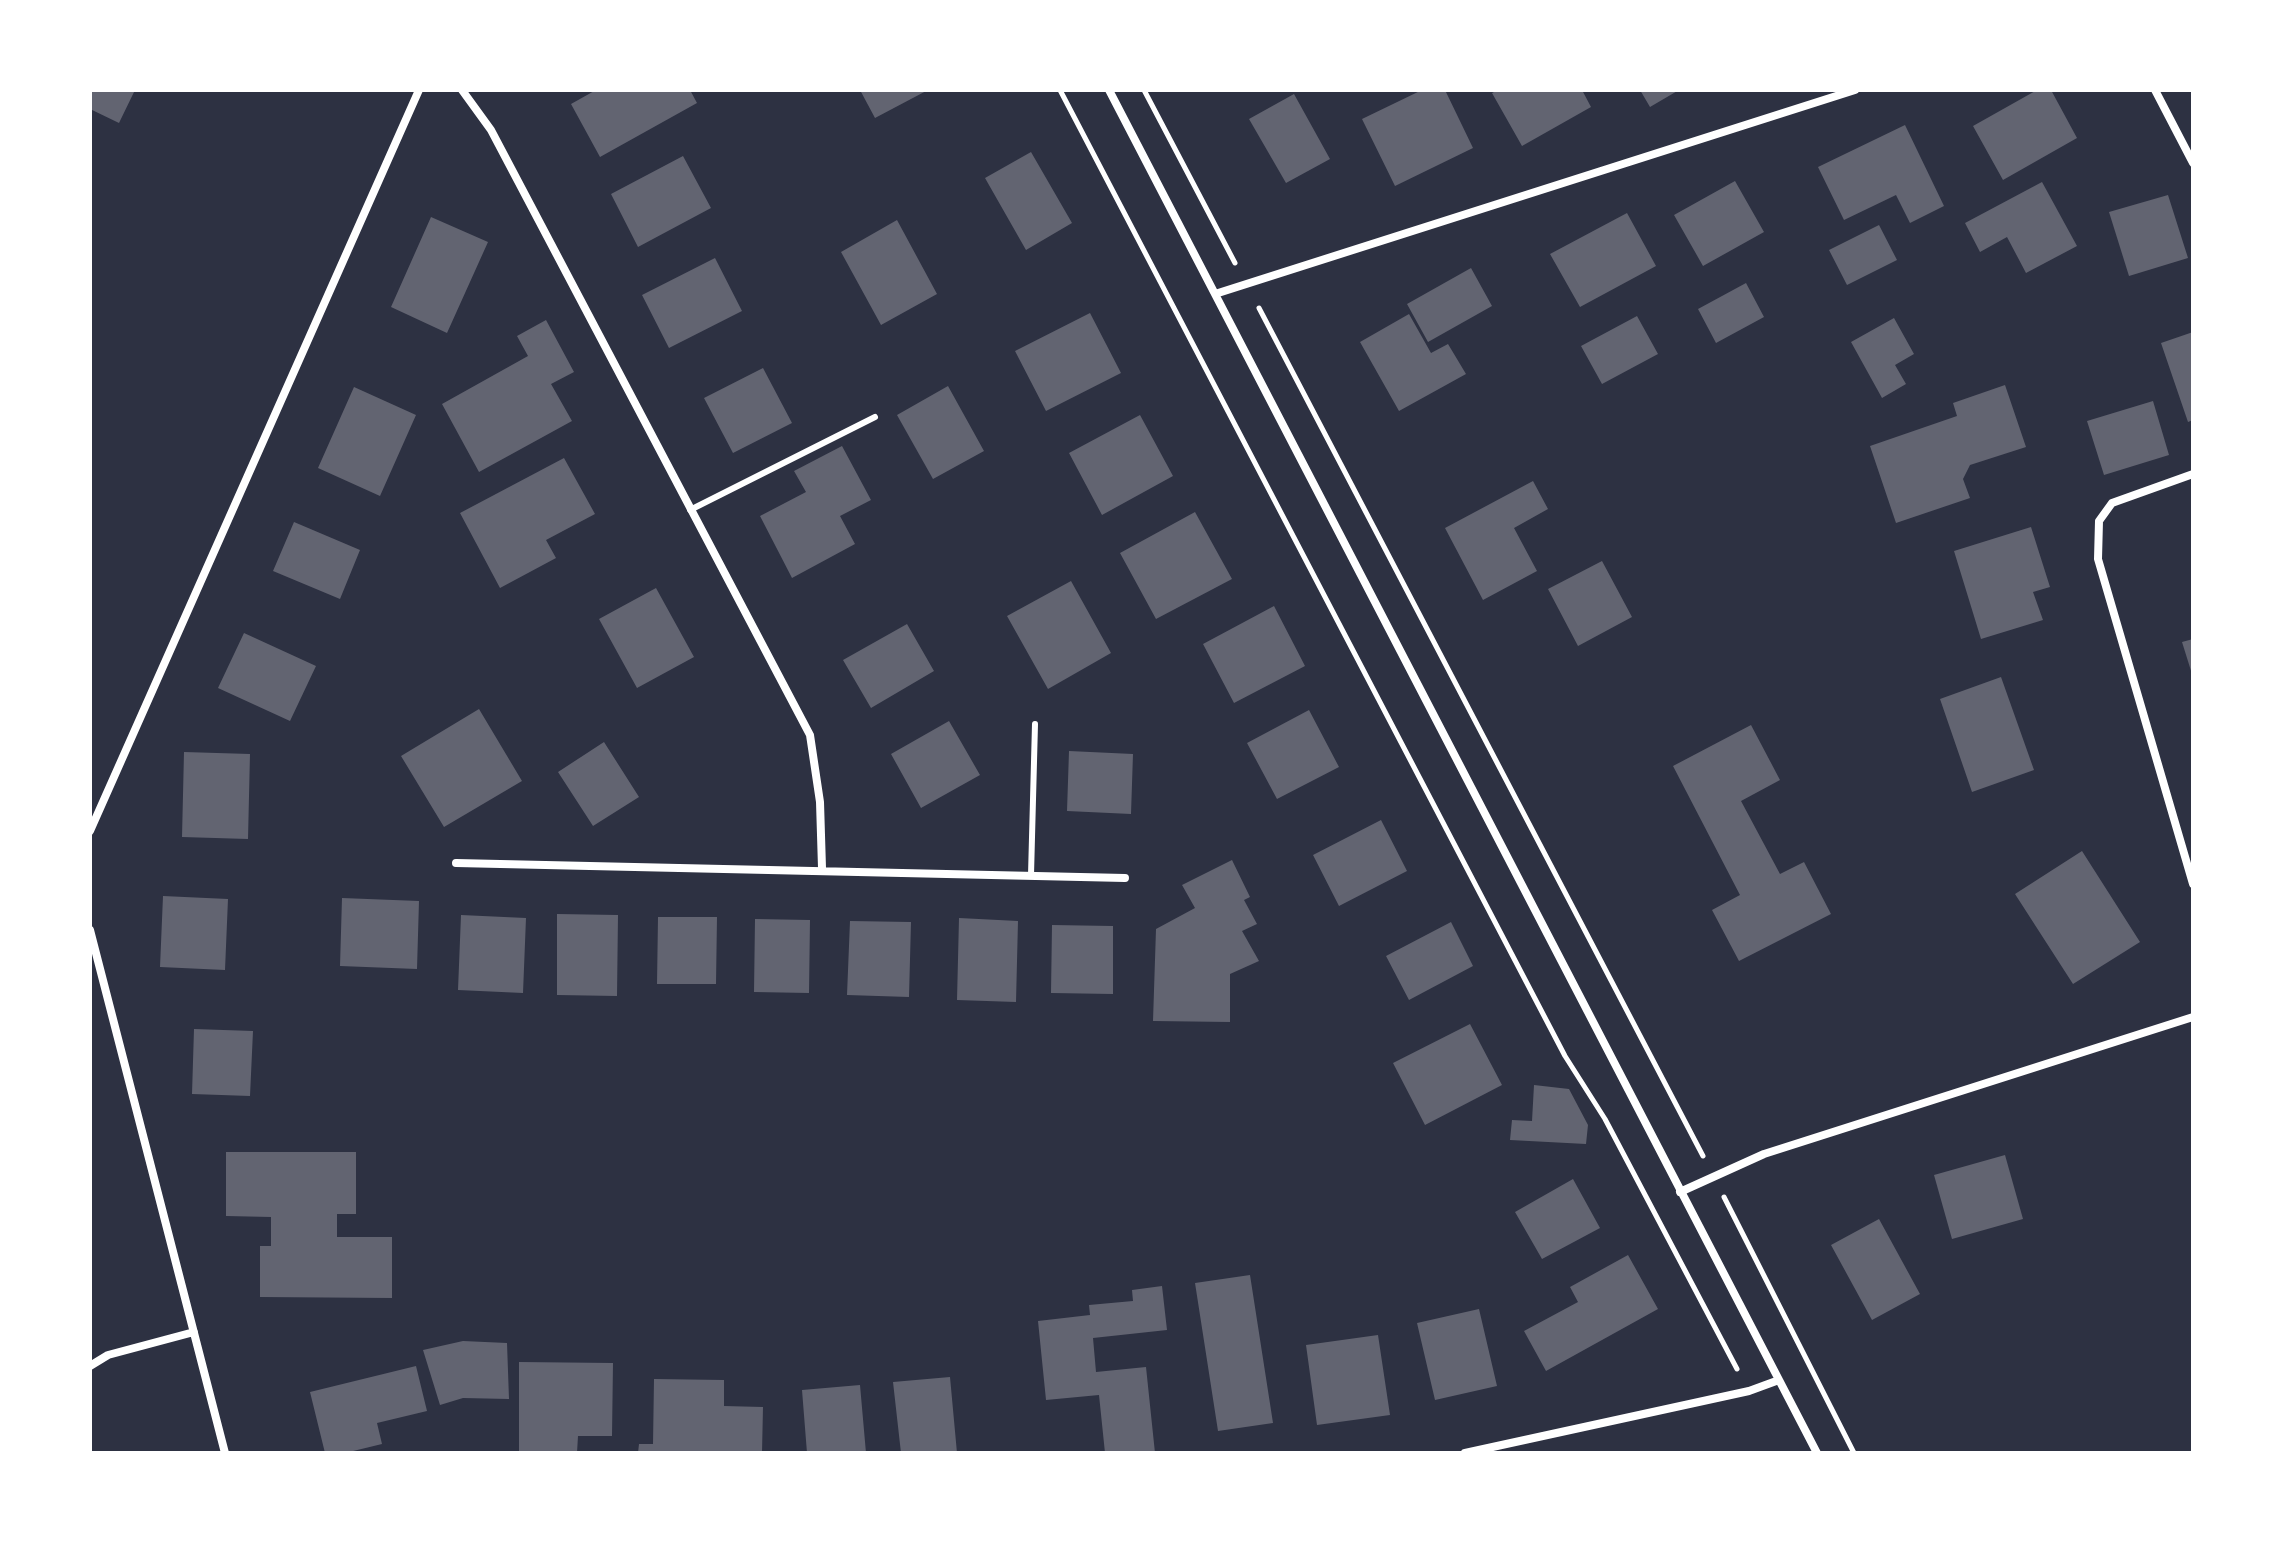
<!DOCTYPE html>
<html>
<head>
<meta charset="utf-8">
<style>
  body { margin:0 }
  #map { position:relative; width:2283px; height:1543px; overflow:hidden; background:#2d3142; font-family:Lato,sans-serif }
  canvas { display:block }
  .frame { position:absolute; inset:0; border:92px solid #fff; pointer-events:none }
</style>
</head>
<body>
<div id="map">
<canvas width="2283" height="1543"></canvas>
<div class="frame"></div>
</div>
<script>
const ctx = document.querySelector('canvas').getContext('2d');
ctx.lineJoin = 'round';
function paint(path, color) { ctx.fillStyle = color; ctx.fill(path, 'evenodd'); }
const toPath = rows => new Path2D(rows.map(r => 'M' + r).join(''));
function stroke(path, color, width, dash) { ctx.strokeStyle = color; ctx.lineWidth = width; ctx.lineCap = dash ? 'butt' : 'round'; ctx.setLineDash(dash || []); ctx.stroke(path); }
paint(toPath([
  [90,90,135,90,119,123,90,109],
  [596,90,690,90,697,103,600,157,571,104],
  [860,90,928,90,875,118],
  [1422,90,1445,90,1473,148,1395,186,1362,119],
  [1498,90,1582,90,1591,107,1522,146,1492,93],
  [1640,90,1679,90,1650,107],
  [2037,90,2051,90,2077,138,2003,180,1973,126],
  [1294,94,1330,159,1286,183,1249,119],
  [1905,125,1944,206,1910,223,1896,195,1844,220,1818,167],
  [1031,152,1072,223,1026,250,985,178],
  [683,156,711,208,638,247,611,194],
  [1735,181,1764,232,1703,266,1674,215],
  [2042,182,2077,246,2026,273,2007,237,1980,252,1965,223],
  [2168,195,2188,258,2129,276,2109,212],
  [1627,213,1656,266,1580,307,1550,254],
  [431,217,488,242,447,333,391,307],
  [897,220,937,294,881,325,841,252],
  [1879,225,1897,260,1847,285,1829,250],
  [715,258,742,311,669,348,642,295],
  [1471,268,1492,306,1428,342,1407,304],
  [1746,283,1764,317,1716,343,1698,309],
  [1090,313,1121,373,1046,411,1015,351],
  [1409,314,1431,353,1448,344,1466,374,1399,411,1360,342],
  [1637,316,1658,354,1602,384,1581,346],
  [1894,318,1914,354,1895,365,1906,384,1882,398,1851,342],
  [546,320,574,372,551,384,572,421,479,472,442,404,528,356,517,336],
  [2193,332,2193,420,2188,422,2161,343],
  [763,368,792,423,733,453,704,398],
  [2005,385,2026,447,1970,465,1963,479,1970,498,1896,523,1870,446,1957,416,1953,403],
  [948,386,984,451,933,479,897,415],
  [354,387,416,415,380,496,318,468],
  [2153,401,2169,455,2104,475,2087,421],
  [1140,415,1173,476,1102,515,1069,453],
  [842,446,871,500,840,516,855,544,792,578,760,516,806,492,794,471],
  [564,458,595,514,546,540,556,558,500,588,460,513],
  [1533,481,1548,509,1514,528,1537,571,1483,600,1445,528],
  [1195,512,1232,579,1156,619,1120,553],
  [294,522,360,550,340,599,273,571],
  [2031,527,2050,587,2033,592,2043,620,1981,639,1954,551],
  [1602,561,1632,617,1578,646,1548,589],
  [1071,581,1111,653,1048,689,1007,616],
  [656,588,694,657,637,688,599,619],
  [1274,606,1305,666,1234,703,1203,644],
  [907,624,934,671,871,708,843,660],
  [244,633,316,666,290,721,218,688],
  [2193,639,2193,674,2192,674,2182,642],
  [2001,677,2034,770,1972,792,1940,699],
  [479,709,522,781,444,827,401,756],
  [1309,710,1339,767,1277,799,1247,743],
  [949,721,980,775,921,808,891,754],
  [1751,725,1780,780,1741,801,1780,874,1804,862,1831,914,1739,961,1712,910,1740,895,1673,766],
  [604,742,639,797,593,826,558,772],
  [1069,751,1133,754,1131,814,1067,811],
  [184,752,250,754,248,839,182,837],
  [1381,820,1407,871,1339,906,1313,855],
  [2082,851,2140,942,2073,984,2015,894],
  [1232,860,1250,897,1244,900,1257,924,1242,931,1259,961,1230,974,1230,1022,1153,1021,1156,929,1195,908,1182,885],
  [163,896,228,899,225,970,160,967],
  [342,898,419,901,417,969,340,966],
  [557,914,618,915,617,996,557,995],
  [461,915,526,918,523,993,458,990],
  [658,917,717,917,716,984,657,984],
  [959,918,1018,921,1016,1002,957,1000],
  [755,919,810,920,809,993,754,992],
  [850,921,911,922,909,997,847,995],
  [1451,922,1473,966,1409,1000,1386,956],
  [1052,925,1113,926,1113,994,1051,993],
  [1470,1024,1502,1085,1425,1125,1393,1063],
  [194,1029,253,1031,250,1096,192,1094],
  [1534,1085,1569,1089,1588,1125,1586,1144,1510,1140,1512,1120,1532,1121],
  [226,1152,356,1152,356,1214,337,1214,337,1237,392,1237,392,1298,260,1297,260,1246,271,1246,271,1217,226,1216],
  [2005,1155,2023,1219,1952,1239,1934,1175],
  [1573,1179,1600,1228,1542,1259,1515,1212],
  [1879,1219,1920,1294,1872,1320,1831,1245],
  [1628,1255,1658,1309,1546,1371,1524,1331,1578,1302,1570,1287],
  [1250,1275,1273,1423,1218,1431,1195,1283],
  [1162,1286,1167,1330,1093,1338,1096,1372,1146,1367,1155,1453,1105,1453,1099,1395,1046,1400,1038,1321,1090,1315,1089,1305,1133,1301,1132,1290],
  [1479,1309,1497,1386,1435,1400,1417,1323],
  [1378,1335,1390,1415,1317,1425,1306,1345],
  [463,1341,507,1343,509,1399,463,1398,440,1405,423,1350],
  [519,1362,613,1363,612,1436,578,1436,577,1453,519,1453],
  [416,1366,427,1411,377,1423,382,1444,345,1453,325,1453,310,1392],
  [950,1377,957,1453,901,1453,893,1382],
  [654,1379,724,1380,724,1406,763,1407,762,1453,638,1453,639,1444,653,1444],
  [860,1385,866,1453,807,1453,802,1390]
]), '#626471');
stroke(toPath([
  [1060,90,1565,1056,1605,1119,1737,1369],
  [1144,90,1235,263],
  [1259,308,1703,1156],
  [1724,1197,1854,1453]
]), '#fff', 5);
stroke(toPath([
  [690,510,875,417],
  [1031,875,1035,724]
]), '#fff', 6);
stroke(toPath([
  [462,90,491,130,810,735,820,802,822,868],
  [1109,90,1817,1453],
  [2155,90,2193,163],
  [1215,294,1855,90],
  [2193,474,2112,503,2099,521,2098,559,2193,884],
  [90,831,419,90],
  [456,863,1125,878],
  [90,930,225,1453],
  [1680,1192,1764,1154,2193,1017],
  [90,1366,108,1355,194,1332],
  [1465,1453,1749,1391,1779,1380]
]), '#fff', 8);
</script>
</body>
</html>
